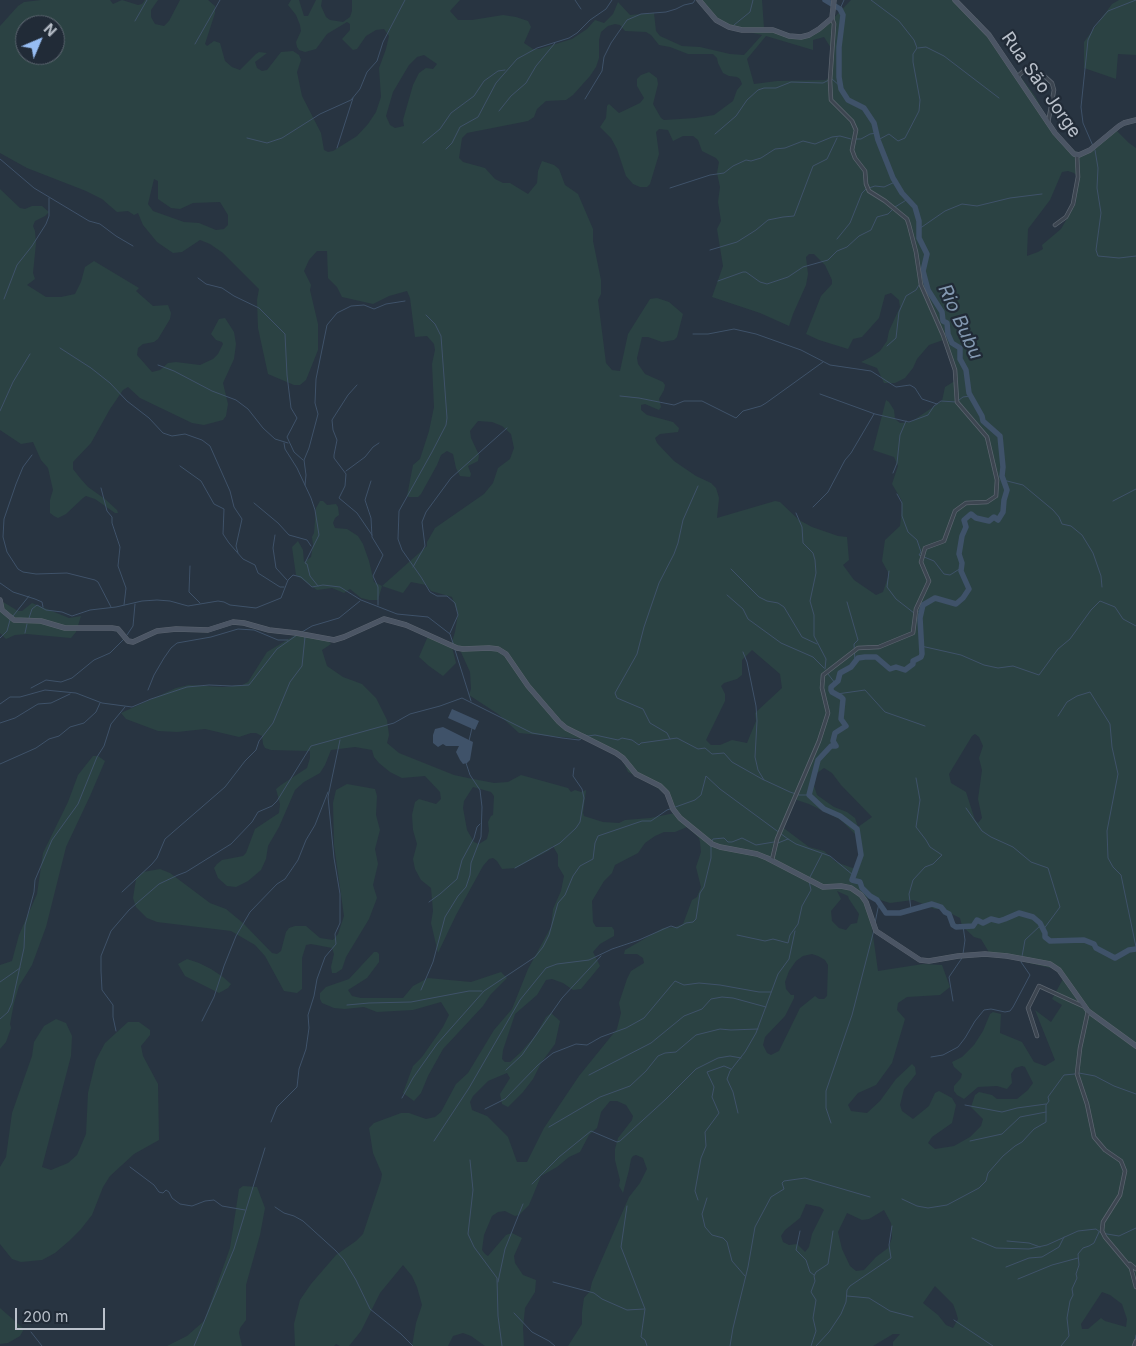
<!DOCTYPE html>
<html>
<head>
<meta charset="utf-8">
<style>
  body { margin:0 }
  #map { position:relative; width:1136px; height:1346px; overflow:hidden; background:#283441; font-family:Inter,sans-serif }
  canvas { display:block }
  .north { position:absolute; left:15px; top:15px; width:50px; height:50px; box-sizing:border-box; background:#212b37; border:1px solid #5e6772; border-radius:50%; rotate:45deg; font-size:14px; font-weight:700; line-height:20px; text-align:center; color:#bac1cb }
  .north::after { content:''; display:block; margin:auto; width:18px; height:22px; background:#97bdf3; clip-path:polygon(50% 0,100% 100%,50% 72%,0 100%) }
  .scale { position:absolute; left:15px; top:1308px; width:90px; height:22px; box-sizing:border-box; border:2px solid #bac1cb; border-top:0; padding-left:6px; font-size:15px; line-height:18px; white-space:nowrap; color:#bac1cb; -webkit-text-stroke:4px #212b37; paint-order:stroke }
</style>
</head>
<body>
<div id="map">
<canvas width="1136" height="1346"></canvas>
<div class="north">N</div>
<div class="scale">200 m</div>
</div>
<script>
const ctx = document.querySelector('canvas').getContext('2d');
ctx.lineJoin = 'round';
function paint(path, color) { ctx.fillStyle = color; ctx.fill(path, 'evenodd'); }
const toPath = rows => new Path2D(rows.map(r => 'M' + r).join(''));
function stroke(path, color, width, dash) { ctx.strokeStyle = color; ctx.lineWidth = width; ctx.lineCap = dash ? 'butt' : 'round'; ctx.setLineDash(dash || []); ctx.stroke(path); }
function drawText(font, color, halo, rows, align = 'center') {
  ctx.font = font + ' Inter,sans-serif'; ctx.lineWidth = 4.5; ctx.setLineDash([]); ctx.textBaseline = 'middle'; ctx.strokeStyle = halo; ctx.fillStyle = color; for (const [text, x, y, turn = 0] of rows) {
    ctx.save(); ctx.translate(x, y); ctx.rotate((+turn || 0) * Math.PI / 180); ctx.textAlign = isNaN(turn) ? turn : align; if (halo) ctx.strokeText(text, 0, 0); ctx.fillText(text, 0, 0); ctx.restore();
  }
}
paint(toPath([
  [41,0,110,0,113,4,122,0,138,5,142,4,145,0,158,0,151,10,151,17,155,24,164,26,169,21,180,0,208,0,215,6,215,13,205,44,207,46,214,41,220,43,225,61,232,67,240,70,256,54,259,52,267,53,255,62,257,68,262,71,267,70,281,52,293,51,299,55,301,60,297,72,302,96,321,133,324,150,328,152,333,151,357,136,368,124,376,112,381,97,379,68,386,49,389,36,384,29,376,30,366,36,357,49,353,50,342,39,350,30,350,24,347,22,327,34,316,49,305,52,299,50,297,47,296,42,301,31,300,25,296,15,288,5,291,0,299,0,304,16,308,16,316,0,322,0,321,6,326,17,330,20,343,22,350,17,352,11,352,0,460,0,450,11,458,20,472,20,503,15,516,17,528,21,531,27,524,43,533,49,539,49,572,39,587,29,595,20,604,23,613,14,618,2,630,15,654,13,656,31,660,36,682,46,700,47,730,54,744,55,762,35,731,28,716,22,698,0,762,0,764,28,771,28,788,34,808,37,827,25,851,0,958,0,975,19,977,18,978,19,1035,96,1058,138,1078,153,1096,146,1116,130,1129,143,1136,148,1136,1346,893,1346,893,1342,900,1334,893,1334,873,1346,568,1346,582,1324,582,1312,584,1298,590,1291,592,1282,629,1197,640,1183,647,1169,643,1158,636,1155,633,1156,631,1159,629,1170,623,1193,619,1186,620,1180,615,1160,615,1149,618,1138,632,1120,633,1116,626,1105,617,1101,610,1101,601,1112,597,1128,589,1135,580,1152,569,1157,557,1167,541,1176,529,1205,519,1215,515,1216,505,1211,498,1212,492,1216,484,1235,482,1250,485,1254,488,1256,506,1235,512,1233,522,1238,514,1256,515,1263,523,1275,536,1280,535,1292,525,1308,523,1328,524,1346,485,1346,471,1336,463,1333,453,1336,448,1346,412,1346,416,1323,422,1305,417,1287,412,1276,403,1265,380,1293,361,1331,349,1346,340,1346,336,1344,334,1346,295,1346,294,1324,300,1300,311,1284,336,1255,356,1241,363,1234,381,1180,382,1174,373,1153,369,1128,374,1123,401,1113,409,1113,426,1119,435,1117,441,1112,456,1084,468,1073,494,1030,512,1009,528,969,551,927,553,909,561,891,564,876,558,866,558,855,553,846,548,851,516,868,502,869,497,861,493,858,489,859,483,866,456,915,438,953,431,923,433,911,431,888,421,880,415,869,413,859,417,844,413,830,412,815,415,802,419,799,436,804,441,799,440,792,425,776,402,778,390,772,379,763,374,757,372,750,355,747,331,750,325,765,320,773,304,782,295,790,279,827,268,846,266,859,261,870,248,881,236,887,227,886,218,878,214,868,217,864,222,860,243,856,246,853,255,829,279,813,280,804,276,789,281,785,307,768,310,758,310,751,271,750,265,748,263,744,262,736,256,733,251,733,239,737,205,729,177,732,158,731,126,719,121,713,176,688,189,685,224,687,242,685,248,682,267,652,302,631,328,640,331,644,322,650,327,666,343,677,362,684,376,698,387,720,389,735,387,743,399,753,454,775,468,778,494,783,508,782,521,775,568,788,571,792,575,790,581,792,586,790,583,813,584,816,603,822,619,823,625,820,650,818,675,813,667,796,663,792,654,786,628,772,621,757,593,740,519,733,498,714,469,695,471,689,470,672,460,650,452,647,456,663,443,676,429,666,419,657,428,636,451,645,455,632,458,614,452,597,431,591,426,585,411,582,403,593,382,586,378,600,369,600,361,598,350,589,344,593,332,588,317,590,296,575,292,547,298,541,303,550,304,562,311,557,313,545,312,537,314,533,316,508,320,501,323,501,327,505,336,504,338,507,339,515,335,518,333,523,335,528,347,529,358,536,363,544,369,561,374,582,382,586,427,546,427,542,435,528,484,494,493,483,498,468,510,459,514,448,511,434,502,426,492,422,478,421,470,431,471,438,479,455,478,461,468,466,471,474,470,477,460,476,456,468,453,454,447,451,441,455,437,465,421,494,418,497,409,497,407,496,413,465,420,459,429,431,434,407,432,364,435,350,434,344,427,336,415,337,410,298,407,291,389,296,373,304,342,297,337,287,328,278,327,251,317,251,309,260,304,271,311,285,310,290,318,324,318,350,306,380,300,385,294,385,268,374,258,328,257,300,259,289,223,253,210,244,200,240,182,252,173,253,157,242,143,225,138,213,134,215,128,211,117,212,102,199,86,191,27,168,0,153,0,26,18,6,24,2],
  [615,24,620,25,625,31,646,32,651,35,659,45,670,47,688,54,713,54,717,58,718,63,723,73,729,76,737,77,740,79,742,84,737,90,733,101,714,115,695,118,664,120,661,118,653,104,658,84,657,78,649,72,641,75,637,79,637,86,644,98,640,103,619,113,609,104,607,106,606,118,600,127,611,138,617,149,626,176,633,184,640,187,647,187,650,184,659,154,656,132,659,129,668,130,673,141,683,136,693,136,698,140,702,151,716,158,719,162,717,173,720,187,718,202,721,221,717,229,723,266,712,297,760,313,789,326,793,314,806,285,808,274,806,257,809,254,814,254,825,265,832,280,832,284,821,296,806,334,819,340,848,349,853,339,862,337,879,318,885,295,891,293,899,300,900,307,889,331,887,341,880,351,871,357,861,362,877,368,884,383,895,383,905,378,913,368,917,359,929,345,946,339,958,379,945,387,942,401,911,422,900,423,895,419,894,410,889,402,886,400,873,450,894,457,898,466,892,484,902,501,902,510,900,526,885,540,882,561,889,574,883,592,876,595,854,580,843,565,849,560,847,537,838,536,812,527,799,520,780,502,775,501,717,518,719,498,716,488,711,483,696,476,674,461,657,443,655,438,660,434,678,432,679,428,673,422,647,415,641,410,641,405,645,404,659,410,661,407,659,399,664,390,665,385,663,382,645,374,638,364,637,358,642,337,648,337,662,342,674,340,677,337,683,314,669,302,657,298,650,299,628,334,620,371,612,370,606,363,598,300,601,294,601,280,593,241,593,229,578,194,565,185,559,169,554,165,542,161,538,171,537,183,528,194,510,183,503,183,495,179,485,168,463,162,459,158,462,138,467,133,528,121,534,117,537,109,546,101,566,100,573,95,590,76,596,67,599,58,599,40,601,32,608,26],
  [25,25,55,25,55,55,25,55],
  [766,36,813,50,813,40,824,37,831,48,831,65,828,78,826,80,777,81,754,84,747,59],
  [424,55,437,64,433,69,426,68,419,73,413,85,403,120,404,126,395,128,390,125,386,116,393,92,409,65,417,57],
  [1068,171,1074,173,1077,176,1076,203,1061,229,1042,245,1043,249,1038,252,1027,256,1028,229,1050,200,1062,172],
  [154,179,158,181,158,199,171,208,180,209,193,203,220,202,228,215,228,225,224,229,216,230,199,223,184,222,153,211,148,204],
  [752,650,780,674,782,688,755,713,756,721,747,743,732,740,720,745,711,745,706,740,725,701,725,694,721,686,724,683,737,679,742,675,742,660],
  [975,734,979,737,983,746,979,758,982,770,978,799,982,818,978,823,975,820,966,792,951,783,949,774,972,736],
  [824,768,832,773,841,785,872,817,858,827,855,818,847,812,834,807,817,795,814,786,817,773],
  [473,787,491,792,494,796,493,815,491,816,488,822,489,831,487,839,479,844,474,842,467,830,463,808,464,801],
  [794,799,809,804,841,820,856,835,862,859,858,870,836,862,824,851,809,847,781,826],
  [687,827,699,838,700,842,701,852,696,867,701,887,697,897,692,900,683,924,675,927,663,928,625,950,624,954,637,954,643,958,644,963,631,971,627,979,619,1003,621,1013,617,1029,579,1076,544,1128,527,1162,517,1162,508,1137,487,1116,472,1110,470,1102,473,1096,488,1081,507,1073,510,1078,500,1094,502,1104,508,1107,523,1092,533,1079,541,1063,555,1044,560,1021,551,1013,546,1017,535,1036,520,1053,510,1062,505,1062,502,1059,503,1050,515,1014,537,995,546,980,552,979,563,983,573,990,581,989,600,966,593,952,600,944,614,936,614,930,612,927,596,927,593,922,592,901,604,881,612,873,615,865,638,853,645,843,655,836,664,832,675,832],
  [837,891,848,896,849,899,859,914,857,923,851,924,846,930,839,928,832,921,831,911,841,899],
  [867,893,874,898,890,903,913,900,935,909,942,909,960,918,962,926,974,937,981,939,990,954,1055,969,1063,979,1052,999,1062,1005,1051,1022,1035,1010,1055,1060,1045,1066,1034,1062,1022,1042,1000,1033,1001,1014,993,1012,990,1014,983,1031,974,1045,962,1057,952,1062,954,1067,962,1074,961,1078,954,1086,954,1091,957,1095,964,1099,978,1087,997,1086,1007,1089,1012,1083,1011,1074,1015,1068,1022,1066,1025,1067,1033,1083,1028,1090,1017,1099,997,1099,992,1095,979,1092,975,1095,971,1107,983,1119,981,1126,970,1137,954,1146,935,1149,928,1143,932,1137,952,1123,956,1105,952,1098,939,1091,935,1093,929,1106,913,1119,902,1111,900,1105,904,1089,916,1074,915,1067,912,1064,896,1079,880,1101,867,1113,851,1111,848,1105,858,1093,876,1085,892,1063,905,1019,897,1010,898,1003,907,997,940,995,950,987,942,965,923,964,878,971],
  [812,954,818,956,825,960,828,965,827,996,824,999,819,999,815,996,800,1008,779,1051,771,1055,767,1053,763,1045,765,1037,785,1016,794,998,794,995,791,995,786,989,785,982,789,971,796,961,803,956],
  [806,1204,820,1207,824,1210,812,1234,809,1247,805,1252,797,1244,789,1245,783,1242,781,1236,785,1230,800,1218],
  [884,1210,891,1223,892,1230,892,1238,888,1248,876,1257,864,1270,856,1271,850,1266,842,1249,838,1232,847,1213,862,1220,869,1219],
  [935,1286,953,1304,956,1312,958,1319,953,1328,946,1325,938,1315,923,1303],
  [1102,1292,1110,1295,1122,1304,1127,1319,1126,1327,1105,1321,1101,1318,1088,1329,1082,1329,1081,1324],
  [1119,0,1136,0,1136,55,1118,54,1116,79,1084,68,1084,42,1112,4],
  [0,189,20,208,25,209,32,206,42,206,49,212,45,216,35,221,33,226,35,231,36,243,33,273,35,279,27,285,46,297,61,297,75,294,81,282,85,267,94,261,139,288,136,291,153,306,168,305,171,313,170,319,158,339,154,342,143,344,138,348,137,355,152,372,160,370,168,363,176,362,200,365,213,359,218,354,223,344,222,342,216,340,211,334,219,319,225,318,234,332,236,344,234,359,223,383,228,404,226,416,223,420,204,425,192,423,140,398,128,387,123,390,110,409,91,443,73,462,73,469,80,478,88,487,105,499,117,510,118,513,115,513,95,499,86,496,83,498,66,514,58,518,54,516,50,513,50,500,53,490,48,468,41,460,33,442,21,444,0,430],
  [0,600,18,611,22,611,32,603,69,618,81,616,76,632,71,638,27,634,15,635,6,639,0,633],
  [93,756,98,756,105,761,90,796,66,847,46,927,32,965,19,986,14,1003,10,1024,11,1028,6,1042,0,1049,0,965,12,961,19,935,37,894,43,853,68,802,78,775],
  [347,784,375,789,377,796,376,815,380,830,375,849,378,864,373,885,377,898,369,919,346,957,342,969,336,973,332,973,331,967,334,954,332,948,311,944,306,945,302,958,302,989,297,993,284,991,265,956,255,945,231,931,157,922,147,918,136,907,133,898,136,879,143,872,160,869,170,873,210,903,226,909,243,923,272,953,277,954,281,951,286,932,289,928,295,926,306,926,320,938,333,940,338,934,344,916,334,845,333,803,336,790],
  [374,952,377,952,379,954,379,962,367,978,348,990,352,996,361,998,403,998,413,986,428,978,471,982,501,972,507,978,491,994,483,1006,443,1049,428,1076,421,1093,414,1101,403,1093,413,1066,422,1057,443,1027,449,1015,441,1002,413,1010,377,1012,364,1007,345,1009,334,1008,322,1003,320,999,320,993,326,987,349,979],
  [187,959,199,963,211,969,223,977,231,984,228,988,219,993,185,976,178,964],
  [56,1019,66,1023,72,1036,71,1056,42,1167,51,1170,68,1163,77,1155,86,1134,88,1093,96,1060,105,1043,128,1022,139,1022,150,1030,150,1035,141,1046,143,1056,158,1084,159,1140,134,1154,110,1176,103,1187,92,1215,81,1229,69,1241,55,1253,42,1260,21,1262,12,1259,0,1244,0,1167,6,1157,12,1113,32,1056,34,1042,44,1026],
  [243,1186,257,1187,265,1208,260,1235,246,1285,246,1320,240,1328,239,1333,242,1346,167,1346,187,1336,204,1321,230,1248,239,1189],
  [0,1308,24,1329,20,1336,8,1343,0,1344]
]), '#2b4243');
paint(toPath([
  [452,709,479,721,475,730,448,718],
  [443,727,473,742,470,760,467,763,463,764,460,760,456,752,459,746,446,746,443,744,438,747,433,743,433,735,435,729]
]), '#3f5269');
stroke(toPath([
  [575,0,581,9],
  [871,0,899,21,914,40,917,48,913,54,913,62,920,100,919,111,905,138,898,141,889,134,878,140],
  [840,9,844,0],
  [135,21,147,0],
  [734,25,750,12,753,0],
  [195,44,220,0],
  [918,48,926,47,944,56,999,98],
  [832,79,840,86],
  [585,99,602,71,604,57,611,43,627,20,641,14,666,12,676,9,684,5,693,3,695,0],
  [499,111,511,96,526,83,536,66,555,43],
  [715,134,736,116,747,100,758,90,764,88,776,88,791,82,823,83,829,80],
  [247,138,267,143,282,138,320,114,351,100,360,89,367,72,377,61,383,42,405,0],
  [855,139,861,139,870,134,877,133],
  [423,143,440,129,451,113,474,96,484,81,498,71,505,70],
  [1093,146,1083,123,1081,107,1088,40,1094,27,1108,11,1136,0],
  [337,148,353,98],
  [446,149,452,143,460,127,478,117,496,83,517,59,537,48,569,38,577,33,590,20,606,9,612,0],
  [1095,150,1098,168,1097,188,1101,213,1096,250,1098,256,1119,258,1136,256],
  [0,159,34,188,89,221,100,224,116,236,133,246],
  [670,188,710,175,724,173,733,166,746,160,751,161,761,158,775,149,785,148,803,141,815,144,832,137,840,136,851,139],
  [869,188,875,186,884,187,895,182],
  [895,207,908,199],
  [919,229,945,211,962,204,977,206,1010,198,1042,194],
  [837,239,850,223,862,193,866,189],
  [710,250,737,242,756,230,768,220,783,217,794,216,813,166,827,159,837,138],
  [198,278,206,284,222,288,234,296,259,308,285,334,287,375,291,408,297,418,287,437,294,452,303,460],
  [718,281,743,272,746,272,760,282,767,284,788,277,803,267,828,260,837,251,847,247,859,236,871,230,877,217,888,214,892,210],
  [923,283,926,282],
  [4,299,17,265,32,246,46,224,49,216,49,198],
  [426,315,435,324,441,336,447,418,446,425,432,452,399,511,398,539,402,550,421,577,430,592,437,596,447,596,455,603,458,615,450,633],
  [693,334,708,334,734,329,756,334,801,350,830,365,871,371,896,387,910,385,915,388,922,399,937,404],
  [887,346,896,338,899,312,906,296,916,290,919,285],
  [60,348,91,368,110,383,127,401,149,418,163,433,172,436,185,434,202,440,210,446,230,491,234,507,242,519,236,546,238,553],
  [158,365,174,371,212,391,236,400,248,409,263,428,275,439,288,443],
  [357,385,348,395,332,420,333,430,337,440,334,455,334,458,346,474,345,486,339,498,357,513,372,535],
  [820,394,875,414,909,422,928,415,934,406,941,401,956,402],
  [620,396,639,398,674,405,684,401,702,401,736,418,743,411,761,406,766,403,823,362],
  [959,400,963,397,971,396],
  [0,411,13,382,30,354],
  [284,443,285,449,297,468,311,498,315,510,319,535,305,563,307,564,310,576,318,586],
  [32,455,23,467,16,484,4,519,3,537,7,552,18,569,23,572,36,574,67,573,95,580,98,582,111,607],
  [180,466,201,481,214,504,224,509,223,534,229,543,243,559,255,565,258,573,280,587,284,587],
  [346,471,365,457,373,447,379,443],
  [893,473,897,463,900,435,906,421],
  [1003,480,1023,485,1053,510,1059,517,1062,524,1071,526,1082,535,1093,553,1101,576,1102,587],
  [371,481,365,500,371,518,372,537,383,555,373,576,378,587,378,605],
  [305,485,306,475,304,460,309,448,318,414,315,403,316,379,327,325,337,313,351,306,364,305,374,309,386,304,405,301],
  [101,488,107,511,112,517,112,523,120,547,118,566,126,588,124,605],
  [897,494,902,503,902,516,908,532,917,540,921,552,919,555,934,561,944,574,950,575,961,568],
  [1113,501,1136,489],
  [254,503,278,523,289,535,307,540,311,546],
  [813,507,828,492,845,460,851,453,874,414],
  [796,513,802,527,803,543,813,553,815,560,816,573,810,601,814,615,814,636,826,659,825,669],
  [275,535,273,548,276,568,287,580],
  [190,566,189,592,200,603],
  [413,567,425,546,422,522,426,512,451,478,507,428],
  [731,569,759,597,767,601,778,603,784,607,802,637,817,644],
  [889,571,887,587,896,599,914,613,921,610],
  [0,583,13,592,35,599,42,602,43,607],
  [727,595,743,609,748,619,781,643,813,657,824,668],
  [847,602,858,640,854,644,855,661],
  [13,616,29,596],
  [29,618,32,609,37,605,46,610,62,612,72,616,90,610,116,607,142,601,157,600,170,601,188,606,218,601,224,602,230,605,256,608,281,598,288,580,293,575,301,577,312,587,323,585,340,587,361,600,397,614,428,617,450,634,454,646],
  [302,632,312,626,339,618,360,601],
  [25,633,27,624],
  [127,635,133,626,135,604],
  [0,638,7,631,10,620],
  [921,646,961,655,984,665,998,668,1013,666,1039,675,1058,649,1070,639,1091,610,1100,601,1115,607,1123,619,1136,626],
  [455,650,471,701],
  [743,652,747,662,756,706,757,721,755,757,758,770,764,780],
  [828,674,835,683],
  [31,688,46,680,61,682,72,678,94,660,110,653,125,638],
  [148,690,154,675,164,658,171,648,177,643,211,637,238,629,254,630,278,640,288,640],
  [837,694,865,690,885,712,925,726],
  [0,704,10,697,20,697,45,690,76,693,102,703,132,707,151,699,187,687,209,685,232,686,249,685,277,649,297,635],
  [1058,716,1067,702,1077,696,1090,692,1110,724,1112,747,1118,774,1107,831,1108,858,1113,867,1121,875,1136,947],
  [0,723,15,718,38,704,51,703,70,694],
  [583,734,588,736,595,735,618,740,622,738,632,740,639,745,641,743,677,738,698,749,705,748,712,754,724,753,732,762,762,779,790,792,799,795,809,795],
  [670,739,667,733,650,723,643,709,617,698,615,693,637,654,644,627,659,583,674,554,678,543,683,520,698,486],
  [469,741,472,728],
  [0,764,36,748,49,739,59,736,70,727,84,723,96,712,100,703],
  [966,808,982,831,991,837,1013,847,1031,862,1048,868,1060,907,1043,930],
  [712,841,713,839,724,838,728,842,732,842,742,838,756,845,774,842],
  [778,843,788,839],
  [515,868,560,843,576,828,580,822,584,798,582,789,573,776,574,768],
  [810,877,822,854],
  [122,892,152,864,157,858,165,839,225,787,245,761,256,750,259,741,273,723,290,682,302,666,305,637],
  [429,902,440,894,457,879,462,860,474,838,477,827,480,824],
  [911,909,909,894,913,880,925,867,933,864,942,855,930,847,926,840,916,827,920,800,916,778],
  [875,923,879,903],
  [737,935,765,941,773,939,788,943,790,935,798,924,802,906,811,890,809,881],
  [963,954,965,940,963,926],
  [0,982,20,968],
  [421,990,433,962,445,917,458,896,466,887,470,875,471,863,481,837,482,807,480,790,470,775,466,763],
  [953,1001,949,977,962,958],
  [347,1005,369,1003,411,1002,469,991,482,991],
  [0,1019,8,1012,12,1003,24,948,25,925,34,892,35,880,52,840,78,804,97,757,104,746,111,724,125,707],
  [202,1021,214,997,224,966,236,936,250,912,277,884,285,879,298,860,306,840,315,825,328,792],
  [116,1031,113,1017,113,1005,102,990,101,971,101,956,111,931,129,910,159,884,178,875,186,872,231,844,252,822,258,812,272,806,277,801,311,746,394,723,410,714,440,706,462,698,532,733,562,738,579,740,581,739],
  [931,1057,943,1055,958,1047,965,1038,975,1021,984,1010,991,1009,1005,1012,1010,1011,1013,1007,1030,975,1021,962,1025,940,1041,925],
  [506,1070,522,1055,562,998,601,956],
  [1079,1073,1095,1076,1114,1086,1136,1094],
  [589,1075,651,1043,684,1016,702,1009,711,999,722,997,733,998,766,1007],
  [402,1098,413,1078,437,1044,484,991,535,957,543,947,549,935,558,903,565,895,573,876,580,866,593,859,595,843,598,836,642,821,651,821,667,810,695,800,701,795,706,776,720,789,788,839,796,844,830,856,853,875],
  [965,1105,1002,1112,1017,1108,1046,1104],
  [485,1109,505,1099,538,1065,553,1053,576,1044,587,1045,601,1037,626,1028,644,1018,675,981,684,985,699,983,720,985,759,992,771,992],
  [738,1113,733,1092,727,1079,730,1071,745,1052,756,1033,778,974,789,959,795,931],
  [271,1122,277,1107,297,1087,299,1069,306,1049,309,1028,308,1015,314,996,317,979,325,957,336,944,335,934,340,923,340,894,334,858,328,797,340,740],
  [831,1123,826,1108,826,1091,852,1015,874,930],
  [549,1127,600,1097,630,1086,646,1071,658,1056,665,1053,676,1052,696,1035,720,1029,731,1030,758,1029],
  [434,1141,469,1088,520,1000,546,968,557,964,589,960,612,949,639,940,666,928,671,926,677,928,686,923,693,922,696,919,700,893,704,887,711,858,711,844],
  [970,1141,1002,1134,1020,1117,1046,1112],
  [470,1160,473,1190,468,1234,474,1247,497,1278,498,1316,502,1346],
  [130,1167,154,1185,159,1192,163,1193,166,1190,169,1192,172,1198,180,1204,192,1206,205,1201,214,1200,222,1206,245,1210],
  [532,1184,559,1157,591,1131,617,1142,620,1141,666,1099,696,1069,718,1058,730,1056,741,1058],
  [707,1198,702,1214,705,1227,712,1235,723,1238,727,1242,732,1261,745,1276],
  [902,1199,917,1206,928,1208,947,1205,979,1188,986,1181,988,1173,1003,1156,1015,1146,1022,1142,1034,1129,1046,1122,1046,1105,1049,1101,1048,1097,1064,1075,1075,1074],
  [698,1200,695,1191,701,1158,706,1146,705,1132,719,1113,712,1097,714,1087,707,1072,724,1066,731,1069],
  [627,1206,621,1247,645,1309,641,1337,645,1340,647,1346],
  [275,1207,284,1213,294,1216,303,1221,336,1251,344,1260,356,1280,370,1309,401,1334,413,1346],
  [800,1231,796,1250,806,1260,810,1272,814,1275],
  [972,1238,996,1248,1029,1249,1047,1245,1078,1231,1096,1229,1101,1233,1119,1236,1136,1228],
  [1007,1241,1029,1243,1040,1247],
  [1006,1267,1029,1258,1042,1257,1059,1247,1064,1237],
  [1018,1279,1052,1265,1078,1258],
  [498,1282,505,1249,523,1204],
  [553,1282,594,1293,602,1299,627,1310,644,1309],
  [847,1296,869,1298,890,1311,913,1317],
  [514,1313,532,1332,549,1341,555,1346],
  [954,1320,993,1346],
  [31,1332,42,1346],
  [1135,1341,1136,1335],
  [194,1346,234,1249,265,1148],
  [730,1346,733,1328,748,1267,755,1227,771,1197,784,1189,782,1183,784,1181,805,1178,870,1197],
  [811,1346,816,1331,813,1318,816,1300,811,1292,815,1281,814,1276,816,1272,828,1264,833,1231],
  [816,1346,829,1332,841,1314,846,1302,847,1290,850,1286,891,1258,889,1245,892,1226],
  [1061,1346,1069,1336,1067,1318,1070,1301,1073,1295,1072,1289,1077,1278,1076,1274,1079,1265,1078,1254,1083,1248,1089,1246,1094,1243,1099,1232]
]), '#3f5269', 1);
stroke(toPath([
  [825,0,840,9,843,15,839,47,839,77,841,89,848,100,864,108,874,123,878,140,893,178,902,193,915,207,919,221,919,238,927,254,923,271,928,290,942,312,943,321,947,323,948,334,952,343,960,348,960,359,966,370,969,393,982,416,983,421,1000,436,1003,467,1002,476,1007,490,1004,500,1003,512,998,520,994,517,989,521,976,518,971,514,964,520,966,527,962,536,959,554,962,563,961,571,969,589,963,598,956,604,935,598,923,605,920,618,922,654,921,657,913,661,913,664,905,670,896,667,890,669,876,657,865,657,858,658,851,667,840,673,838,681,831,687,831,690,832,692,841,697,843,699,841,719,846,726,835,733,833,741,836,746,831,746,818,760,809,795,824,809,840,816,857,829,861,855,852,880,860,882,862,888,870,896,877,900,886,913,900,913,932,904,941,907,945,912,949,914,953,925,956,927,973,926,977,920,983,923,991,919,999,921,1005,919,1019,913,1033,917,1040,923,1045,933,1045,937,1050,941,1084,940,1094,944,1096,948,1115,958,1129,950,1136,949]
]), '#3f5269', 5.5);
const street = toPath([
  [1018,76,1026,69,1031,69,1042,74,1052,83,1054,90,1048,123],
  [1055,225,1066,217,1073,204,1078,177,1077,155],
  [772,860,777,839,819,741,828,713,822,688,823,675,858,648,879,647,913,633,916,609,929,581,921,562,925,548,944,541,955,511,966,503,987,502,996,496,997,480,987,437,957,402,955,370,943,335,921,285,916,252,909,225,907,219,885,201,869,191,866,184,865,171,855,158,852,150,856,130,852,121,831,100,830,81,834,24,832,18],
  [1088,1011,1080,1048,1077,1074,1087,1104,1094,1137,1105,1150,1121,1161,1125,1171,1120,1195,1103,1222,1102,1231,1105,1237,1131,1268,1136,1287],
  [1037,1036,1028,1008,1039,986,1085,1007],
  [1130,1264,1136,1269],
  [1134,1346,1136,1341]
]);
const secondary = toPath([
  [699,0,716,20,729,27,742,30,773,30,789,36,801,37,809,35,819,29,832,18,834,0],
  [955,0,989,35,1055,133,1074,154,1079,155,1090,150,1119,126,1124,123,1136,120],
  [0,600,2,610,14,620,41,621,65,628,112,628,118,629,128,641,133,642,157,631,176,629,208,630,233,622,244,623,269,630,296,633,334,640,344,637,384,619,406,625,457,648,463,649,489,648,498,649,506,654,528,686,559,722,566,728,616,753,623,758,636,774,660,786,667,793,673,809,680,818,712,844,720,847,757,854,767,858,823,887,841,886,851,888,861,895,866,902,876,931,920,960,929,961,958,956,985,954,1007,956,1050,964,1059,970,1088,1011,1136,1046]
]);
stroke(street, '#5b646f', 4.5);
stroke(secondary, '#5b646f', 5.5);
stroke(street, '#3d4651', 3);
stroke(secondary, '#4b5564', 4.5);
drawText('18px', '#bac1cb', '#212b37', [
  ["Rua São Jorge",1041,85,55]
]);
drawText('italic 19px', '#8398b1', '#212b37', [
  ["Rio Bubu",960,322,65]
]);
</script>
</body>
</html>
